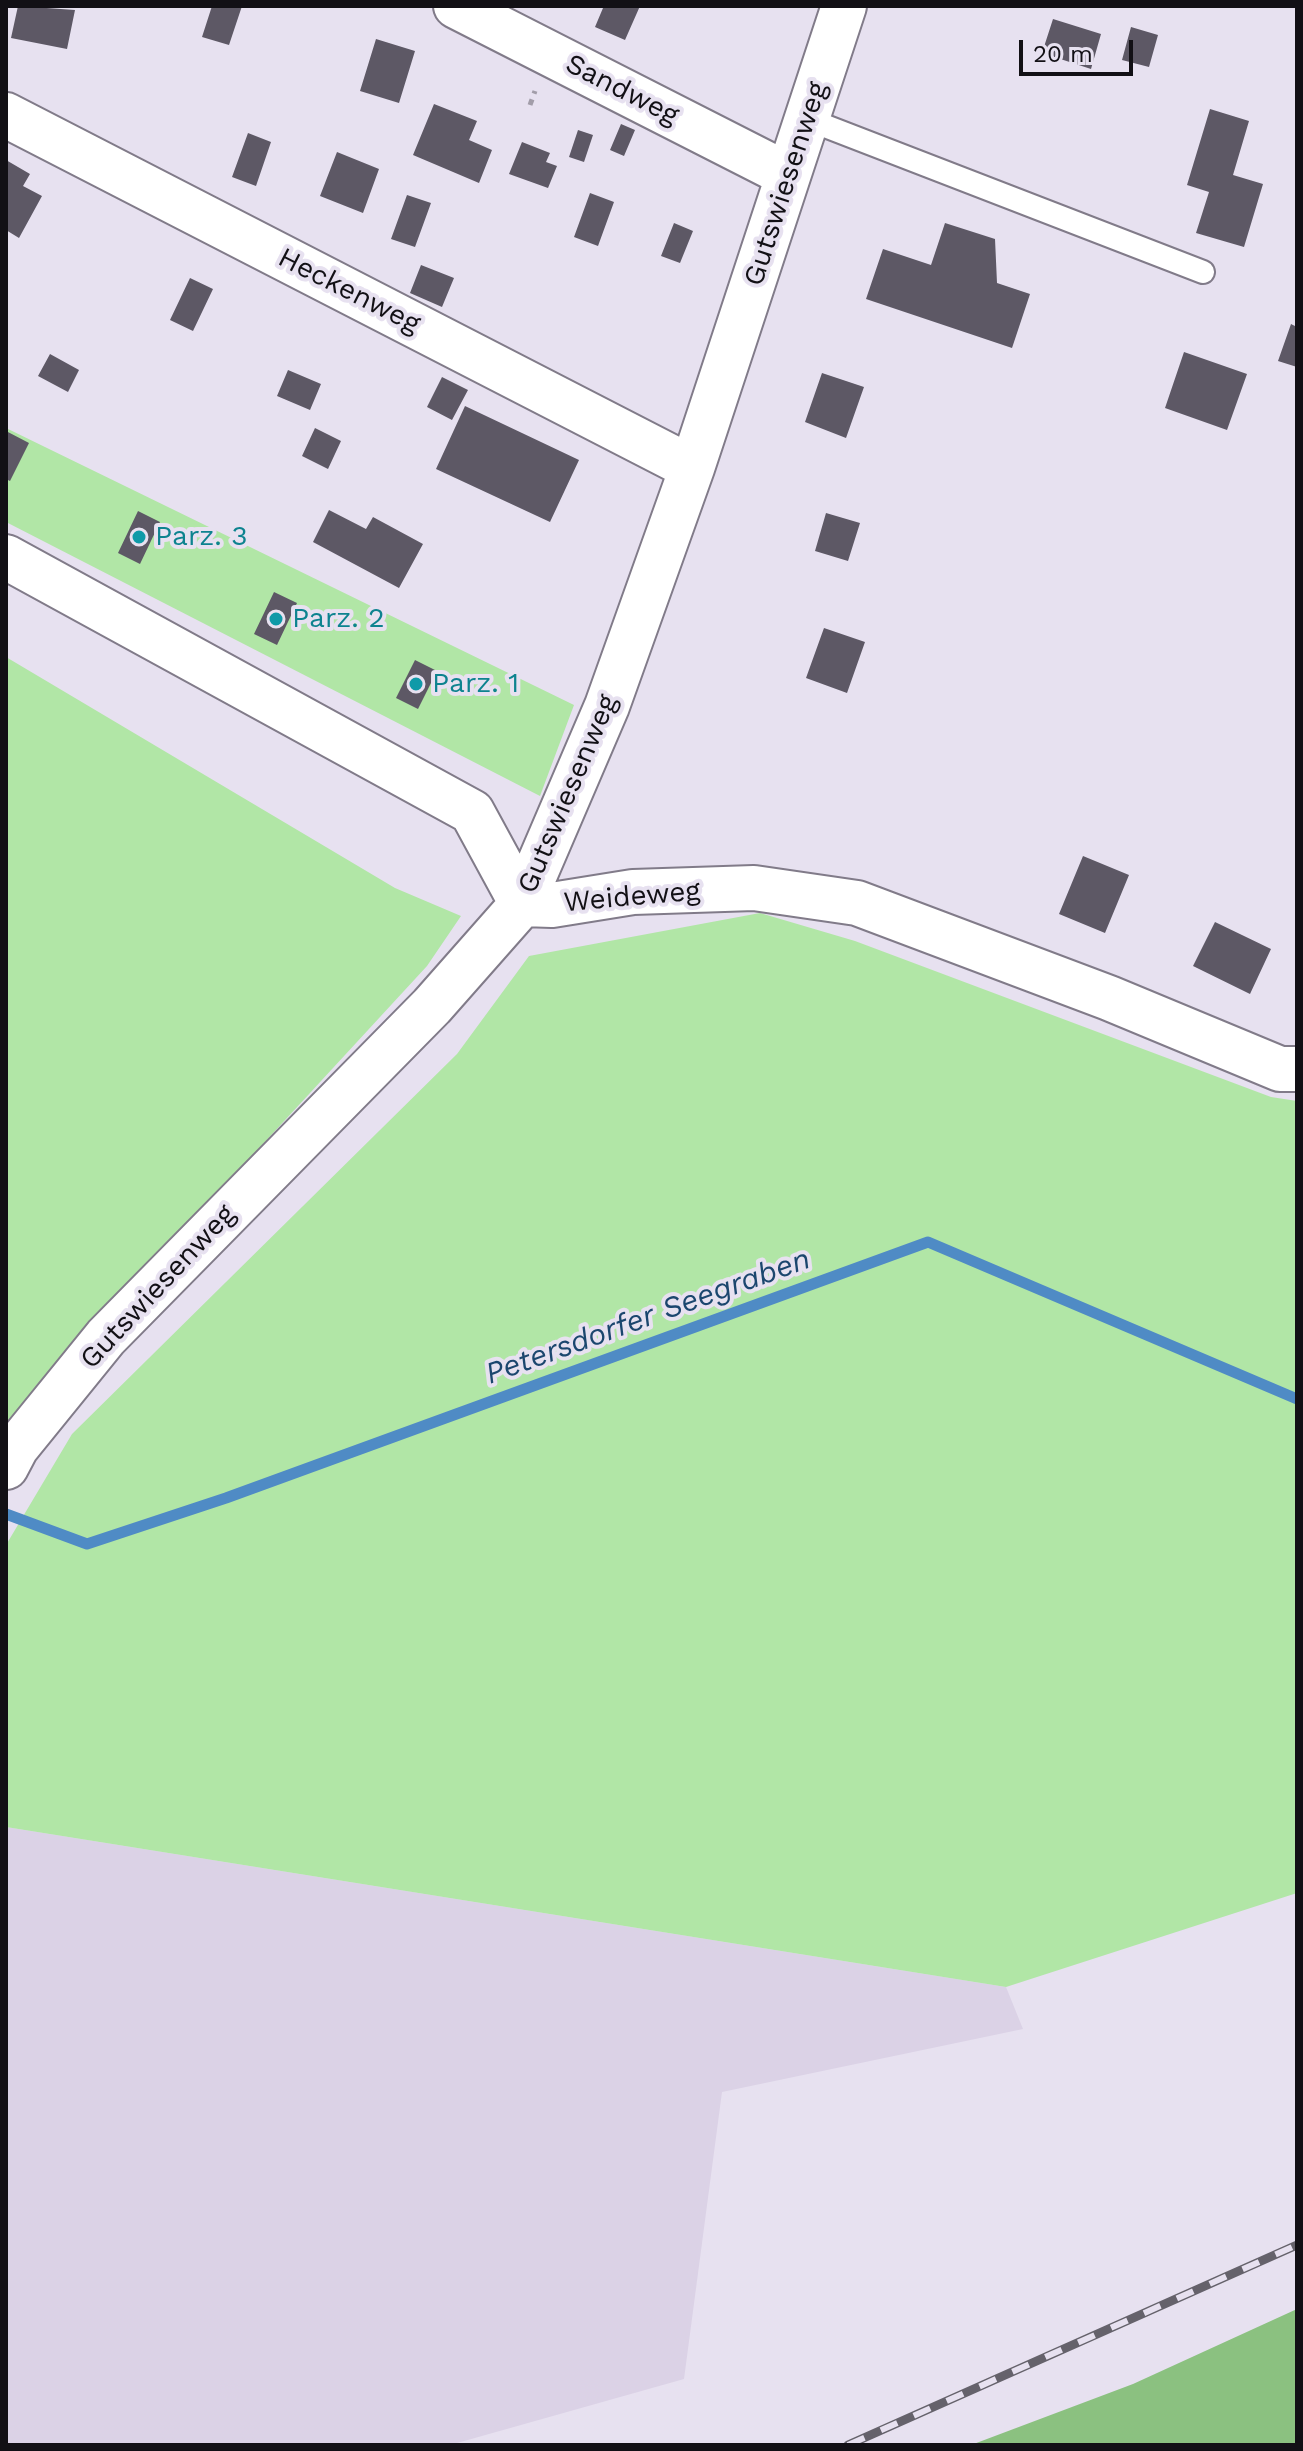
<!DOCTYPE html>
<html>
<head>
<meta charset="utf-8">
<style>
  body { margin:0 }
  #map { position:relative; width:1303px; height:2451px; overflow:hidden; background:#e7e1f0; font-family:"Work Sans",sans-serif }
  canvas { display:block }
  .frame { position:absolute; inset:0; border:8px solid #121015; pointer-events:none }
  .scale { position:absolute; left:1019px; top:40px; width:114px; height:36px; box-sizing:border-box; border:4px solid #121015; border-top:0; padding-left:10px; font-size:24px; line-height:28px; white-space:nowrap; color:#121015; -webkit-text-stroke:6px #e7e1f0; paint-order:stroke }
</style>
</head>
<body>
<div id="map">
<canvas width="1303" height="2451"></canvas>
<div class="frame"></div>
<div class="scale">20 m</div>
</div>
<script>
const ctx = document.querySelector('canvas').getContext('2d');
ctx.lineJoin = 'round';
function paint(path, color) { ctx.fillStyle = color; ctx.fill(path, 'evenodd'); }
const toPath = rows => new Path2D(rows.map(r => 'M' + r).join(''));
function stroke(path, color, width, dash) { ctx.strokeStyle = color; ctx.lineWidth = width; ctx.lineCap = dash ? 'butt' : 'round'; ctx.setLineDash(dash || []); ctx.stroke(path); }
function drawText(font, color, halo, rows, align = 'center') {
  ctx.font = font + ' "Work Sans",sans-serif'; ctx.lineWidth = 8; ctx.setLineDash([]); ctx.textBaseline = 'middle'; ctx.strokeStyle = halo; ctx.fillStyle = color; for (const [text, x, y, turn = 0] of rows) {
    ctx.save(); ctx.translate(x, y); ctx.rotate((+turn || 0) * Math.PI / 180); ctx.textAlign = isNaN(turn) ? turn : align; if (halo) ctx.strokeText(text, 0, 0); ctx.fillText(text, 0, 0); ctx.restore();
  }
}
paint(toPath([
  [6,1827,1006,1987,1023,2029,722,2092,684,2379,450,2445,6,2445]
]), '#dbd2e6');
paint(toPath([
  [6,428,574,705,540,796,6,522],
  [6,657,395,888,461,916,427,966,204,1208,73,1341,6,1427],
  [760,913,855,941,1271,1097,1297,1101,1297,1893,1006,1987,6,1827,6,1545,72,1434,457,1054,529,956]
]), '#b1e6a6');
paint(toPath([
  [1297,2309,1297,2445,971,2445,1133,2384]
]), '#8bc180');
stroke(toPath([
  [6,1514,87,1544,226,1498,928,1242,1297,1399]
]), '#4f8bc5', 11);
paint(toPath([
  [18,6,75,10,67,49,11,38],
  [212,6,242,6,229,45,202,37],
  [598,6,640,6,625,40,595,27,603,8],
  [1053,19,1101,34,1091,69,1042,53],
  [1131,27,1158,35,1149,67,1122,60],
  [376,39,415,51,399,103,360,91],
  [434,104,477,121,469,140,492,150,479,183,413,155],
  [1210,109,1249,121,1233,175,1263,184,1244,247,1196,233,1209,192,1187,185],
  [621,124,635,130,624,156,610,150],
  [578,130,593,135,584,162,569,157],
  [248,133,271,142,256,186,232,177],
  [522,142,550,153,546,162,557,166,548,188,509,174],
  [337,152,379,169,363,213,320,196],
  [6,160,30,174,23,186,42,196,19,238,6,230],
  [590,193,614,202,598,246,574,237],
  [407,195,431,203,415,247,391,239],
  [674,223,693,231,680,263,661,256],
  [945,223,995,239,997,283,1030,294,1012,348,866,299,883,249,931,265],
  [421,265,454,278,442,307,410,293],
  [190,278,213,289,193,331,170,320],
  [1291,324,1297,327,1297,367,1278,361],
  [1184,352,1247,374,1227,430,1165,408],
  [50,354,79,370,68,392,38,376],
  [288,370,321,384,310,410,277,396],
  [822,373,864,387,846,438,805,422],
  [442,377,468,390,452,420,427,407],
  [465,406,579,460,550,522,436,469],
  [315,428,341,441,328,469,302,456],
  [6,431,29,443,10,481,6,479],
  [329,510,366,529,373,517,423,544,399,588,313,542],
  [138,511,160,522,140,564,118,553],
  [826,513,860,523,848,561,815,551],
  [274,592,297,603,277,645,254,634],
  [824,628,865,642,847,693,806,678],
  [415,660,437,671,418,709,396,698],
  [1083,856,1129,875,1105,933,1059,914],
  [1215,922,1271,949,1250,994,1193,966]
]), '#5d5865');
const service = toPath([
  [807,119,1203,272]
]);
const minor = toPath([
  [456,6,788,175],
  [6,115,692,468],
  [6,557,472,812,522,904,552,905,633,892,754,888,857,903,1109,998,1280,1069,1297,1069],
  [6,1467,16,1448,106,1337,432,1006,522,904,607,706,692,468,844,6]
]);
stroke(service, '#817b89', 26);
stroke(minor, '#817b89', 48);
stroke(toPath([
  [530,105,535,91]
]), '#a29da9', 5, [6, 6]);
stroke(service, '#fff', 22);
stroke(minor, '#fff', 44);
const rail = toPath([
  [848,2445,1297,2245]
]);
stroke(rail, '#65626b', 9);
stroke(rail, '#e7e1f0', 6, [18]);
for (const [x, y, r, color] of [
  [139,537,8,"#0f9aa8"],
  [276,619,8,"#0f9aa8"],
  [416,684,8,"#0f9aa8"]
]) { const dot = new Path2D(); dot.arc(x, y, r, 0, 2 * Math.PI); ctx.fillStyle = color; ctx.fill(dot); stroke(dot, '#e7e1f0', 3); }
drawText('28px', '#121015', '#e7e1f0', [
  ["Sandweg",622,90,27],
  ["Gutswiesenweg",786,184,-72],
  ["Heckenweg",349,291,27],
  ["Gutswiesenweg",568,794,-67],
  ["Weideweg",632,897,-5],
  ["Gutswiesenweg",158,1287,-47]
]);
drawText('28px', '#0d838f', '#e7e1f0', [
  ["Parz. 3",155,537],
  ["Parz. 2",292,619],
  ["Parz. 1",432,684]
], 'left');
drawText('italic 30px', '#1b466e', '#e7e1f0', [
  ["Petersdorfer Seegraben",648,1317,-20]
]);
</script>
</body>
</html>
